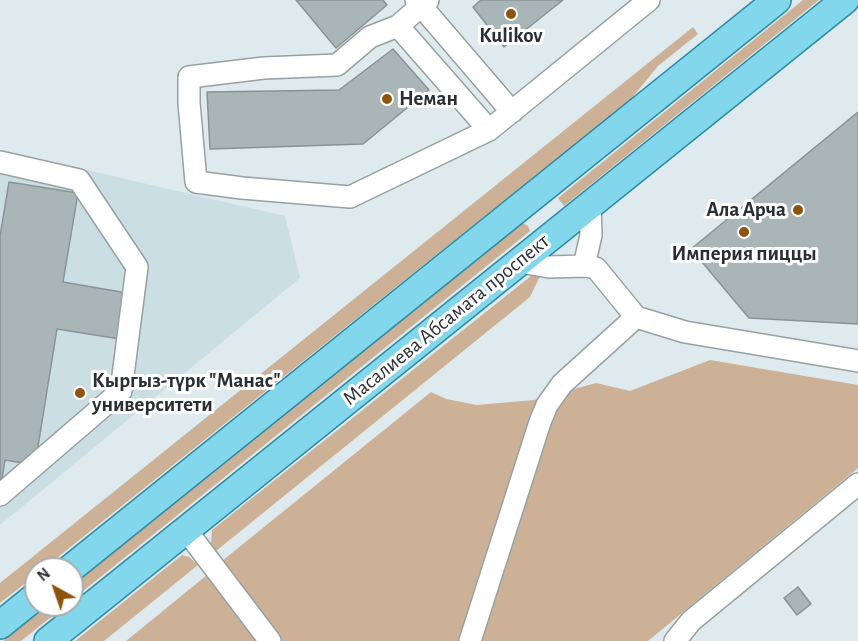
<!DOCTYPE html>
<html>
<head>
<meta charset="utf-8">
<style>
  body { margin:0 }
  #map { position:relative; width:858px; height:641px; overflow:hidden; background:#deeaed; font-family:"Alegreya Sans",sans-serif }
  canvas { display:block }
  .north { position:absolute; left:24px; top:557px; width:60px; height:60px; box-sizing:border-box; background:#fff; border:2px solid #aaacad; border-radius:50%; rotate:320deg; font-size:16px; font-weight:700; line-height:24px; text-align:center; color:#2b2f31 }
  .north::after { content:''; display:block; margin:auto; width:21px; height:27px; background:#8d540d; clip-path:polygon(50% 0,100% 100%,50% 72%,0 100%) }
</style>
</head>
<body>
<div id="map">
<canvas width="858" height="641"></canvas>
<div class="north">N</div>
</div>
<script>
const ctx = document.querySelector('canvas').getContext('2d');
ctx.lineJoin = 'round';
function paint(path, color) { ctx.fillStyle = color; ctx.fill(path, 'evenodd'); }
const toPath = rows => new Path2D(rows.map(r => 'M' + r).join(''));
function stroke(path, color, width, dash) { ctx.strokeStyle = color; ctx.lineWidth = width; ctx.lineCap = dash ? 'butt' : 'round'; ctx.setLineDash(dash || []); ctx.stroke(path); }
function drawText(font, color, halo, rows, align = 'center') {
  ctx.font = font + ' "Alegreya Sans",sans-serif'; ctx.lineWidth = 6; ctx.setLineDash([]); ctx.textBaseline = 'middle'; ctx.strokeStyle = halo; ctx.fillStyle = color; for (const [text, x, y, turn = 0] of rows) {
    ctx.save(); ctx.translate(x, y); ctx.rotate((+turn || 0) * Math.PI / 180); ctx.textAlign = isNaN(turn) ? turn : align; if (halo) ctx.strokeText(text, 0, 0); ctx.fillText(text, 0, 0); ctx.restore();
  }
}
paint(toPath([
  [0,150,285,216,300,278,0,525]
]), '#cadee4');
paint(toPath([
  [803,0,819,0,564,206,558,198],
  [693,27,698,34,658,66,631,99,43,569,36,569,36,575,0,603,0,583],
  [523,223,528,226,530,231,72,600,72,586],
  [541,274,530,297,216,551,211,544,212,530,531,276],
  [710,360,858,385,858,468,648,641,282,641,222,561,431,392,446,399,477,405,534,400,596,383,630,391],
  [182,555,189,557,198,565,104,641,75,641],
  [207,575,256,641,126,641],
  [48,605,66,605,21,641,3,641]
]), '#cdb197');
const building = toPath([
  [296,0,383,0,387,5,336,48,296,0],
  [481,0,563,0,504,47,473,7,481,0],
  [393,49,429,90,363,144,210,149,207,92,339,90,393,49],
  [858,112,858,324,749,318,691,249,858,112],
  [9,182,78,193,63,282,127,293,120,339,57,329,35,465,5,460,2,479,0,479,0,236,9,182],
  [798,587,811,604,797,615,784,598,798,587]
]);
paint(building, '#aab5b8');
stroke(building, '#889396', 1.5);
const minor = toPath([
  [416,0,512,112],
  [428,0,398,26,370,37,337,65,264,68,189,77,189,103,196,182,242,188,350,197,489,130,649,0],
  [398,26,489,130],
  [0,162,79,180,137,267,121,391,0,495],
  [520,262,549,267,584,266,596,268,636,317,685,332,858,361],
  [584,266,591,235,590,205],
  [186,530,270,641],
  [470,641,540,422,547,405,562,384,636,317],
  [675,641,691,621,858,484]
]);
const major = toPath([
  [70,569,777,0],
  [0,625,36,596],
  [48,641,845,0]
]);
stroke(minor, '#96a1a4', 24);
stroke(major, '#2d8ba2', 30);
stroke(minor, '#fff', 21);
stroke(major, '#82d7ec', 27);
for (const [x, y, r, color] of [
  [511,14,6,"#8d540d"],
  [387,99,6,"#8d540d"],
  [798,210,6,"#8d540d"],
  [744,232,6,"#8d540d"],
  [80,393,6,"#8d540d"]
]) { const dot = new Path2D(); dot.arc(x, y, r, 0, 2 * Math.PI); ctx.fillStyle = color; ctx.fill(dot); stroke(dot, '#fff', 2); }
drawText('bold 21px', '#2b2f31', '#fff', [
  ["Kulikov",511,36],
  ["Неман",399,99,"left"],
  ["Ала Арча",786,210,"right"],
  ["Империя пиццы",744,254],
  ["Кыргыз-түрк \"Манас\"",92,381,"left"],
  ["университети",92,405,"left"]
]);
drawText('21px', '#2b2f31', '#fff', [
  ["Масалиева Абсамата проспект",446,320,-39]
]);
</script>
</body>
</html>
